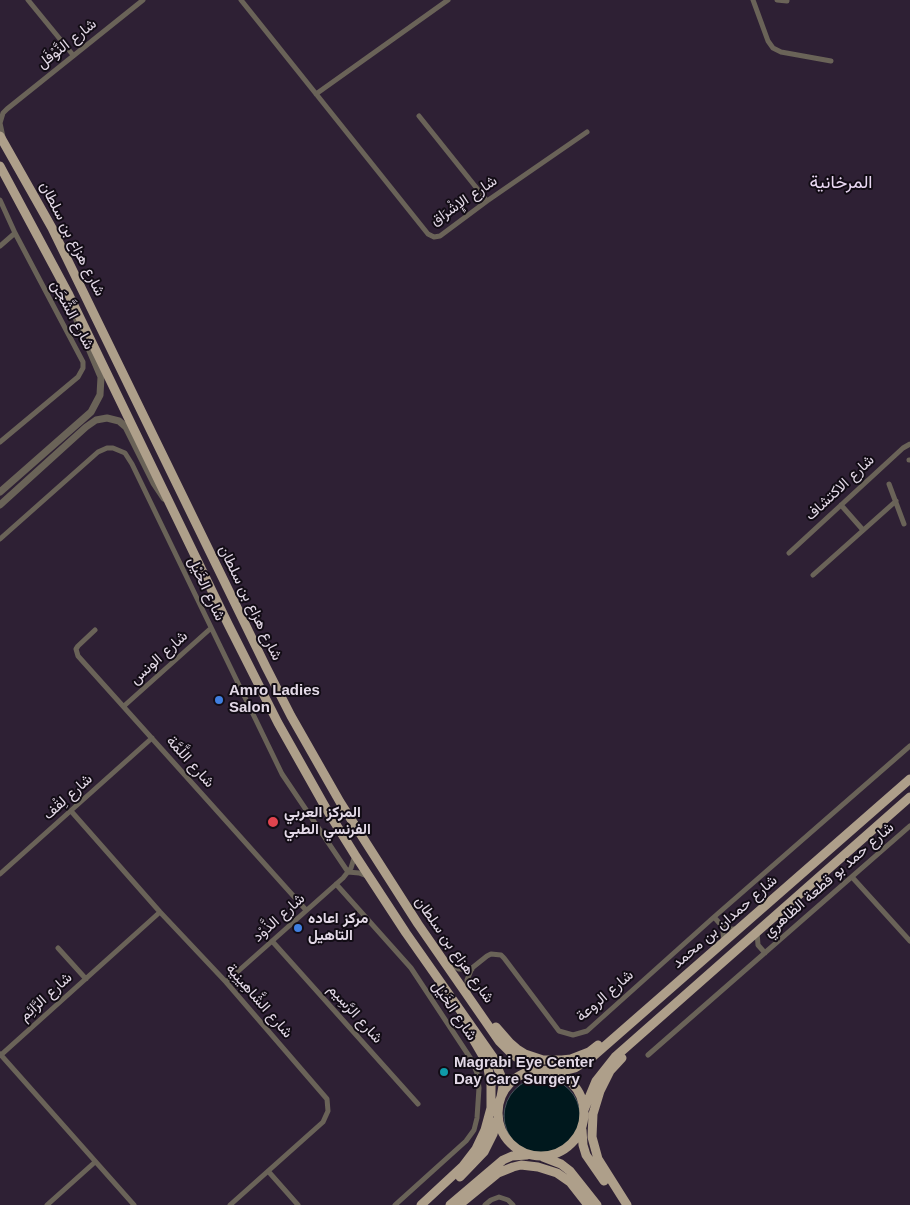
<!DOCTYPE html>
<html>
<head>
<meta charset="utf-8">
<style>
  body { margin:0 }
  canvas { display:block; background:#2e2034 }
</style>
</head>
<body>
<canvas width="910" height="1205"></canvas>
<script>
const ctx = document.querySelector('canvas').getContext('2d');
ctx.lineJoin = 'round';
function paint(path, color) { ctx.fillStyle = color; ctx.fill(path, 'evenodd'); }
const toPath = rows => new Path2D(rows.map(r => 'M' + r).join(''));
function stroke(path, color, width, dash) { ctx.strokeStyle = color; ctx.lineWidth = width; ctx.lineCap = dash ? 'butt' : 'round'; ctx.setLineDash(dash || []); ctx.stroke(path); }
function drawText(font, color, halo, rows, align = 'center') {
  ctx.font = font + ' Helvetica,Vazirmatn,sans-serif'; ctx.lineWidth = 4; ctx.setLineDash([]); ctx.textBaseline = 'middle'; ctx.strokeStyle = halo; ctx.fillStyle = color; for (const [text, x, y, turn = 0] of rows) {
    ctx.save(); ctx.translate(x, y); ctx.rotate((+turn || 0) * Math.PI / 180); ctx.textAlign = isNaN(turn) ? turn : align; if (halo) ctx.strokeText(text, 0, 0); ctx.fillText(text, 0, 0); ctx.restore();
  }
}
const water = toPath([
  '504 1116a38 38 0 1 1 76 0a38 38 0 1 1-76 0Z'
]);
paint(water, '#00181d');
stroke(water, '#44525a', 1);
stroke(toPath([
  [28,0,73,55],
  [241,0,428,234,434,237,440,236,487,201,587,132],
  [753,0,768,41,773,48,781,52,831,61],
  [777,0,787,1],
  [316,94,448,0],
  [419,116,487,201],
  [3,137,0,123,3,113,7,109,143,0],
  [0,200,15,233,83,362,83,368,78,377,0,442],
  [0,246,15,233],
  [909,460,910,460],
  [889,484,904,524],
  [841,505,863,530],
  [0,539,98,452,107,448,113,448,125,453,132,464,282,774,348,872],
  [789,553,903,448,910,444],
  [813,575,896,501],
  [95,630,78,646,76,649,78,656,306,910],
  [124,706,210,629],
  [71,811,160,912,226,982,327,1099,328,1111,323,1122,230,1205],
  [348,872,359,873,367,876],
  [0,874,152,738],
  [852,877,910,941],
  [336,884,411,968,471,1059,477,1073,479,1088,477,1118,474,1130,466,1141,395,1205],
  [714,917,722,926,724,940],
  [722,926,730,929,739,929],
  [757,932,758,945,765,953],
  [272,941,418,1104],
  [58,948,86,979],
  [449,964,459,969,472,969],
  [226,982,343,878,351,868,355,855],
  [468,993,467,980,472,968,487,956,491,954,501,955,504,958,559,1031,573,1035,587,1031,714,917,910,746],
  [0,1054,134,1205],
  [1,1055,160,912],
  [648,1055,910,826],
  [268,1171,298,1205],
  [47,1205,95,1162],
  [485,1205,491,1200,499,1197,508,1200,513,1205]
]), '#6a6358', 5);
stroke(toPath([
  [0,492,91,412,100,395,101,377,71,306],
  [0,505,86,427,96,420,107,418,119,421,126,427,154,483,164,498]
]), '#6a6358', 7);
stroke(toPath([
  [0,136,52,228,266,667,291,716,340,802,418,924,499,1041,514,1056,542,1070],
  [0,166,68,293,228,624,278,723,327,810,355,855,406,933,493,1057,501,1076,503,1086,501,1097],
  [496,1027,510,1043,517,1049,525,1054,543,1060,562,1060,571,1059,589,1052,598,1045],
  [622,1058,610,1071,600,1091,593,1114,592,1137,598,1159,627,1205],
  '498 1113a43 43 0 1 1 86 0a43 43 0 1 1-86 0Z',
  [550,1071,559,1072,575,1068,590,1059,910,779],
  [584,1110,596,1081,615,1057,910,797],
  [582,1130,583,1145,586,1155,604,1181],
  [543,1157,561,1164,570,1171,597,1205],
  [460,1177,484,1152,493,1134,497,1120],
  [421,1205,463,1166,476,1149,485,1130,491,1108,491,1085,487,1063,473,1039],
  [450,1205,503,1160,512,1156,527,1155],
  [459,1205,498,1173,513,1167,521,1165,538,1167,557,1173,570,1182,588,1205]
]), '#ae9f8a', 9);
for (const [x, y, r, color] of [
  [219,700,5,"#3f7fe0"],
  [273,822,6,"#e0444e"],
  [298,928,5,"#3f7fe0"],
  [444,1072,5,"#0f9aa8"]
]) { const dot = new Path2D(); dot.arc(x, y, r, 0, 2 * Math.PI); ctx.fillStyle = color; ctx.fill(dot); stroke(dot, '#120c15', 2); }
drawText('15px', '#e3d9e7', '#120c15', [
  ["شارع النَّوْفَل",67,44,-38],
  ["شارع الإِشْرَاق",464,201,-34],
  ["شارع هزاع بن سلطان",72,239,63],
  ["شارع الشَّجَن",72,315,62],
  ["شارع الاكتشاف",840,488,-43],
  ["شارع الخَيْل",206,589,65],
  ["شارع هزاع بن سلطان",250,603,64],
  ["شارع الونس",159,658,-42],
  ["شارع اللَّمَّة",190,762,48],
  ["شارع لِقْف",68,797,-42],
  ["شارع حمد بو قطعة الظاهري",829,880,-41],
  ["شارع الذَّوْد",279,918,-42],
  ["شارع حمدان بن محمد",725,922,-41],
  ["شارع هزاع بن سلطان",454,950,55],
  ["شارع الروعة",605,996,-41],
  ["شارع الرَّائِم",46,997,-42],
  ["شارع الشَّاهِينِية",259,1001,49],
  ["شارع الخَيْل",454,1011,56],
  ["شارع الرَّسِيم",355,1014,48]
]);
drawText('bold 15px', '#e3d9e7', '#120c15', [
  ["Amro Ladies",229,691],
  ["Salon",229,708],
  ["المركز العربي",284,813],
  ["الفرنسي الطبي",284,830],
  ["مركز اعاده",308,919],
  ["التاهيل",308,936],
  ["Magrabi Eye Center",454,1063],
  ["Day Care Surgery",454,1080]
], 'left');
drawText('18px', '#ead8f3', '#120c15', [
  ["المرخانية",841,183]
]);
</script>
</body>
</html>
